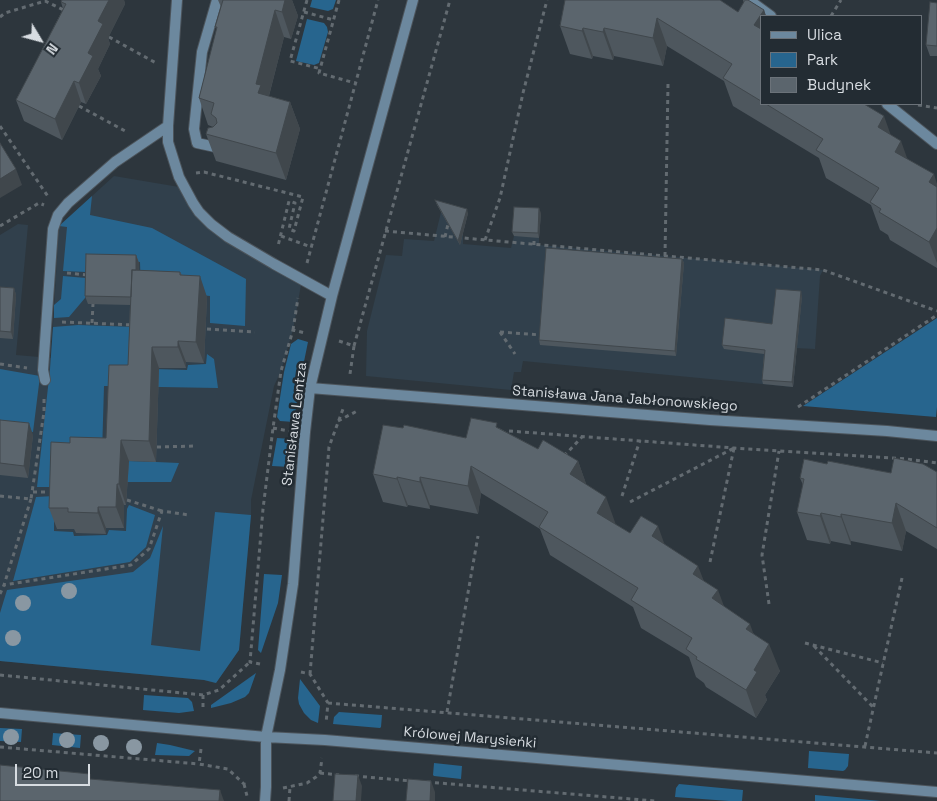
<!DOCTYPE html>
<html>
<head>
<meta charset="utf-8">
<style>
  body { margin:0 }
  #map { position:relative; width:937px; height:801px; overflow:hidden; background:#2d363d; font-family:"Space Grotesk",sans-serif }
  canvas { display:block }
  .legend { position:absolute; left:760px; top:15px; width:162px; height:90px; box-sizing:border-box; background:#232c33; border:1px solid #6b7279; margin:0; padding:6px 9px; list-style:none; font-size:15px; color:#d7dce1 }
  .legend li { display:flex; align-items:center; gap:10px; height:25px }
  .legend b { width:25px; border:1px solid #6b7279 }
  .north { position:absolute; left:15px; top:15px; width:50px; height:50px; -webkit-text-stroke:4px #232c33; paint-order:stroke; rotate:127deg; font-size:14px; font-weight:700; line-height:20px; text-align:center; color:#d7dce1 }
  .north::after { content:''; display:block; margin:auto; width:18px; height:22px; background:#d7dce1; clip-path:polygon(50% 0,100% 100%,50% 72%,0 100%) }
  .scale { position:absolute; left:15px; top:764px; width:75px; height:22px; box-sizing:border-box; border:2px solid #d7dce1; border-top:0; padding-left:6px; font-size:15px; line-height:18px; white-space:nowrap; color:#d7dce1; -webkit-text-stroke:4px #232c33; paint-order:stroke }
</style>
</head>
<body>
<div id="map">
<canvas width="937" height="801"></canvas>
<ul class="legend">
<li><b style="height:6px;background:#6c889e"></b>Ulica</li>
<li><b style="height:14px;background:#27658e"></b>Park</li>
<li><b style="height:14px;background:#5b656d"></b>Budynek</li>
</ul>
<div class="north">N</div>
<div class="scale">20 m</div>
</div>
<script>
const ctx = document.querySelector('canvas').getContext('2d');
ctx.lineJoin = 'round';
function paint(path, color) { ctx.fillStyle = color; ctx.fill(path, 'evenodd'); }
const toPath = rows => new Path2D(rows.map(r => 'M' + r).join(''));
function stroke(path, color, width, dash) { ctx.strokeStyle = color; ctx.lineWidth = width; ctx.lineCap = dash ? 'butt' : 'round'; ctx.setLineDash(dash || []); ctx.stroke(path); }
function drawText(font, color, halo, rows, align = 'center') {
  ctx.font = font + ' "Space Grotesk",sans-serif'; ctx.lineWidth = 5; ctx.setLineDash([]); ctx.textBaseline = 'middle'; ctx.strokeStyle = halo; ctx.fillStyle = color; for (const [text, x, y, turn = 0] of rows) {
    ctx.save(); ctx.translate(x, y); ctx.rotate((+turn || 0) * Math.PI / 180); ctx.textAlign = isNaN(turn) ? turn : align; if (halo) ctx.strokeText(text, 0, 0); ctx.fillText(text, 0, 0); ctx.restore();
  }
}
paint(toPath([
  [114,176,185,188,211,224,302,279,293,330,281,371,274,386,251,500,251,515,239,650,216,683,204,680,0,661,0,235,18,224,28,225,16,355,51,358,59,226],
  [442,208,448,208,468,213,463,233,463,244,511,248,514,236,515,211,539,238,539,245,823,270,820,276,815,349,795,348,796,360,793,387,523,361,521,372,514,372,511,390,366,376,367,331,386,255,402,256,404,239,434,241]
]), '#31404c');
paint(toPath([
  [312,0,336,0,333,9,328,11,310,7],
  [307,19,324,23,327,27,328,32,319,63,314,65,296,61],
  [92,196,90,215,152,228,246,279,245,326,210,323,210,296,191,294,141,295,140,262,87,260,86,272,63,271,67,227,59,226],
  [63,276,86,278,85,298,69,317,54,318,54,305,61,299],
  [937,318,937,407,936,417,803,406],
  [78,325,136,327,154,369,187,370,188,365,206,364,207,354,214,359,218,388,104,386,102,454,55,487,37,487,50,369,53,327],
  [298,339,308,342,299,386,294,422,280,421,277,417,284,372,291,344],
  [0,369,40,376,33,432,0,429],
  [277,438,292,439,290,467,272,466],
  [127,461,156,462,179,463,171,482,126,482],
  [54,496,54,531,73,532,74,536,107,535,109,530,126,531,127,509,129,505,155,515,146,547,130,562,13,581,36,497],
  [215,512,251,515,239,650,216,683,204,680,0,661,0,613,7,590,133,572,150,558,163,526,151,645,200,651],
  [264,574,282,575,278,603,261,653,258,650],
  [256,673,249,693,245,697,231,703,211,708,211,705],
  [300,679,320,706,318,723,311,720,304,713,299,704,298,698],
  [144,695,188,698,192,702,194,711,179,713,143,710],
  [339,712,382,715,381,727,380,728,333,724,334,717],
  [0,728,22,729,21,742,0,741],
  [53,733,81,735,80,748,52,745],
  [157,743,170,745,195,751,189,756,155,755],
  [809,751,849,754,848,766,845,770,843,771,808,768],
  [434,763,462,766,461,779,434,776,433,775],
  [679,784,743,790,742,801,729,801,675,797,676,788],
  [815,795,881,801,815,801]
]), '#27658e');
const service = toPath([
  [217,0,202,52,194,129,197,143,220,148]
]);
const minor = toPath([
  [177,0,168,126,168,142,179,177,193,203,199,212,211,224,228,237,274,264,332,296],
  [749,0,771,16],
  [887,104,937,144],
  [45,380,43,370,53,229,58,215,68,203,115,162,168,126],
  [310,388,710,420,887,431,937,436],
  [0,713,266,737,325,740,937,792],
  [265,801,266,787,266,737,280,670,293,584,305,432,310,388,332,296,413,0]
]);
stroke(service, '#4c545b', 12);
stroke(minor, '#4c545b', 12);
stroke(toPath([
  [307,0,290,61,321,69],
  [339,0,319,73,355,83],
  [304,12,334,20],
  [831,16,841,0],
  [0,17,5,13,45,1,66,11],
  [109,37,156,63],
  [918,105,937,108],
  [79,106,127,132],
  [0,126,49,198],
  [196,173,204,172,303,197,294,231,289,229,295,203,289,201,278,246],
  [0,226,39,203,44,205],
  [385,231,823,270,937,311],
  [281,236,311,247],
  [445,237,448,224],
  [485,240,500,198,523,93,547,0],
  [534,245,534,237],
  [665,256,668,84],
  [307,263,378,0],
  [67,273,88,275],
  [62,322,133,325],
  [92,323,93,304],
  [207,329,255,332],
  [293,330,298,298],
  [500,332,541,335],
  [500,332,515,354],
  [339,341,354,346,350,374],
  [354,346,450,0],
  [0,364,27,368],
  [798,407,937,315],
  [338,421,359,410],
  [273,428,289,431],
  [509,431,734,448,907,459,937,463],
  [157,447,196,446],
  [564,456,582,437],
  [33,492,52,492],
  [0,496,31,499,44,412,44,397],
  [622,496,640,440],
  [31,499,4,585,131,565,149,549,162,511,189,515],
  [127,500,162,511],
  [630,502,734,448],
  [710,562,734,448],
  [0,594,4,585],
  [769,604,762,555,779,451],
  [805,643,883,663],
  [814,646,873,707],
  [260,664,250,662,263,509,273,428,281,371,293,330,305,333],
  [301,672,310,674,328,703,326,723],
  [310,674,329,447,343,409],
  [0,675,203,695,219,690,250,662],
  [203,695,203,710],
  [328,703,937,753],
  [447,712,478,536],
  [865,746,902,578],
  [0,747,199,764],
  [201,749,199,764,228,769,244,784,249,785],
  [320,773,339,775],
  [355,776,411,781],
  [427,782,655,801],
  [244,784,247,796],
  [283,788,307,783,316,777,320,773,322,758],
  [289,801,290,787]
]), '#636b71', 3, [4, 4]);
stroke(service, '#6c889e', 10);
stroke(minor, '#6c889e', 10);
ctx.fillStyle = '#8997a2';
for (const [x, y] of [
  [69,591],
  [23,603],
  [13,638],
  [11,737],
  [67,740],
  [101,743],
  [134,747]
]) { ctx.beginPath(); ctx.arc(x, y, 8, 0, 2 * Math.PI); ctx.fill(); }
paint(toPath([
  [62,0,124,0,125,4,108,38,110,44,98,69,101,76,86,104,81,102,62,140,24,121,16,100,63,9,61,2],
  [218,0,292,0,298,16,291,39,284,37,269,96,290,102,300,129,286,180,216,161,206,134,213,127,208,125,199,98,217,30,215,27,221,7],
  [937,3,937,56,930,56,926,45],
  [764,10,766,16,761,16,761,104,864,104,891,135,908,160,937,184,937,268,890,240,888,235,880,230,871,205,826,178,819,158,733,106,724,81,667,46,663,66,614,56,613,60,593,56,592,59,570,54,560,26],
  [435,200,468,213,460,245,437,205],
  [541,213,539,238,514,236,512,232],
  [136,255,139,263,139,270,180,272,182,275,207,297,204,363,186,362,186,368,159,368,156,462,129,461,126,505,124,505,124,528,106,528,106,534,76,533,74,529,57,529,49,508,70,443,106,438,128,365,130,305,88,304,85,296],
  [682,259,684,263,676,356,540,345,539,340],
  [0,287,14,288,16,295,13,339,0,338],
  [802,296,793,387,763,384,762,380,764,354,724,349,722,345,772,324],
  [0,420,33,435,28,478,0,475],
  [403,428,466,438,499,428,538,449,578,461,586,484,616,525,630,533,664,544,704,581,724,606,753,633,780,671,765,695,767,700,756,718,706,687,704,683,696,677,689,657,641,628,633,607,550,555,540,529,481,493,478,514,430,505,430,509,408,505,407,507,383,502,373,474],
  [827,464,891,473,937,472,937,549,906,531,902,551,851,541,851,545,831,541,830,544,807,540,797,512,803,485,800,478]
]), '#4e575e');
paint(toPath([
  [109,0,124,0,125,4,108,38,110,44,98,69,101,76,86,104,79,83,98,21],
  [282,0,292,0,298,16,291,39,282,12],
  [275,10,284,37,267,103,258,93,256,84],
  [764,10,766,16,761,16,761,43,754,25],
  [657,18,667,46,663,66,653,38],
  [583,28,593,56,592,59,582,31],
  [604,28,614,56,613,60,603,32],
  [74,81,81,102,62,140,55,119],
  [290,102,300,129,286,180,276,153],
  [884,116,894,144,878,127],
  [901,141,911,169,895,152],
  [16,169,22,185,0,198,0,179],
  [934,174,937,184,937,203,929,182],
  [539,208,541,213,539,238,538,233],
  [467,209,468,213,460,245,458,241],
  [937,228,937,263,929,242],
  [136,255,139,263,138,305,135,297],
  [682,259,684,263,676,356,675,351],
  [200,276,207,297,204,363,196,342],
  [14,288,16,295,13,339,11,332],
  [801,291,802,296,793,387,792,382],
  [178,341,186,362,186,368,178,347],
  [152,347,159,368,156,462,149,441],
  [29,423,33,435,28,478,24,466],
  [121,440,129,461,126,505,119,484],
  [578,461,588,489,570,474],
  [471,466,481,493,478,514,468,486],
  [397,477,408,505,407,507,397,479],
  [420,477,430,505,430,509,420,482],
  [117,484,124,505,124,528,116,507],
  [606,497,616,525,597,513],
  [896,503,906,531,902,551,892,523],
  [98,507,106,528,106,534,98,513],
  [821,513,831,541,830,544,820,516],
  [841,514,851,541,851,545,841,517],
  [658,526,668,554,652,536],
  [698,566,709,594,693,574],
  [718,590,728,617,712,598],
  [750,624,760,652,746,629],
  [769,644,780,671,765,695,767,700,756,718,746,690,754,670],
  [358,775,362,786,361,801,356,801],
  [431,781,435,792,435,801,430,801],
  [220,790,224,801,219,801]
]), '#40474c');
const building = toPath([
  [62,0,109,0,98,21,103,24,88,53,93,56,79,83,74,81,55,119,16,100,66,4,61,2,62,0],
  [223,0,285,0,282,12,275,10,256,84,261,85,258,93,290,102,276,153,206,134,208,128,213,127,217,123,216,118,211,114,214,103,199,98,217,27,215,27,223,0],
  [565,0,720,0,738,12,745,0,748,0,764,10,754,25,761,29,761,101,723,78,732,64,657,18,653,38,604,28,603,32,583,28,582,31,560,26,565,0],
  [930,2,937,3,937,46,926,45,930,2],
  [766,104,864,104,884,116,878,127,901,141,895,152,934,174,929,182,937,187,937,228,929,242,879,212,881,209,870,202,879,188,816,150,823,139,766,104],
  [0,143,16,169,0,179,0,143],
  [435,200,467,209,458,241,435,200],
  [514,207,539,208,538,233,512,232,514,207],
  [546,248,682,259,675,351,539,340,546,248],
  [86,254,136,255,136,270,132,270,131,297,85,296,86,254],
  [132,270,180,272,180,275,200,276,196,342,178,341,178,347,152,347,149,441,121,440,119,484,117,484,116,507,98,507,98,513,68,512,68,508,49,508,51,442,70,443,70,437,106,438,109,365,128,365,132,270],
  [0,287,14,288,11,332,0,331,0,287],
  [776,289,801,291,792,382,762,380,765,350,722,345,725,318,772,324,776,289],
  [471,418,497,423,496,427,538,449,543,440,578,461,570,474,606,497,597,513,630,533,641,516,658,526,652,536,698,566,693,574,718,590,712,598,750,624,746,629,769,644,754,670,757,672,746,690,696,659,697,657,686,649,692,638,631,600,638,588,539,527,548,512,471,466,468,486,420,477,420,482,397,477,397,479,373,474,383,425,403,428,404,425,466,438,471,418],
  [0,420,29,423,24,466,0,463,0,420],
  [894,458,923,464,937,472,937,528,896,503,892,523,841,514,841,517,821,513,820,516,797,512,804,479,800,478,804,459,827,464,828,461,891,473,894,458],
  [0,765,90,774,90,779,220,790,219,801,0,801,0,765],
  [335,774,358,775,356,801,361,801,333,801,335,774],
  [408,779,431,781,430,801,406,801,408,779]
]);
paint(building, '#5b656d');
stroke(building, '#40474c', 1);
drawText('14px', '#d7dce1', '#232c33', [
  ["Stanisława Jana Jabłonowskiego",625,399,4],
  ["Stanisława Lentza",295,424,-83],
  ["Królowej Marysieńki",470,738,5]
]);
</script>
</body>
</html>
